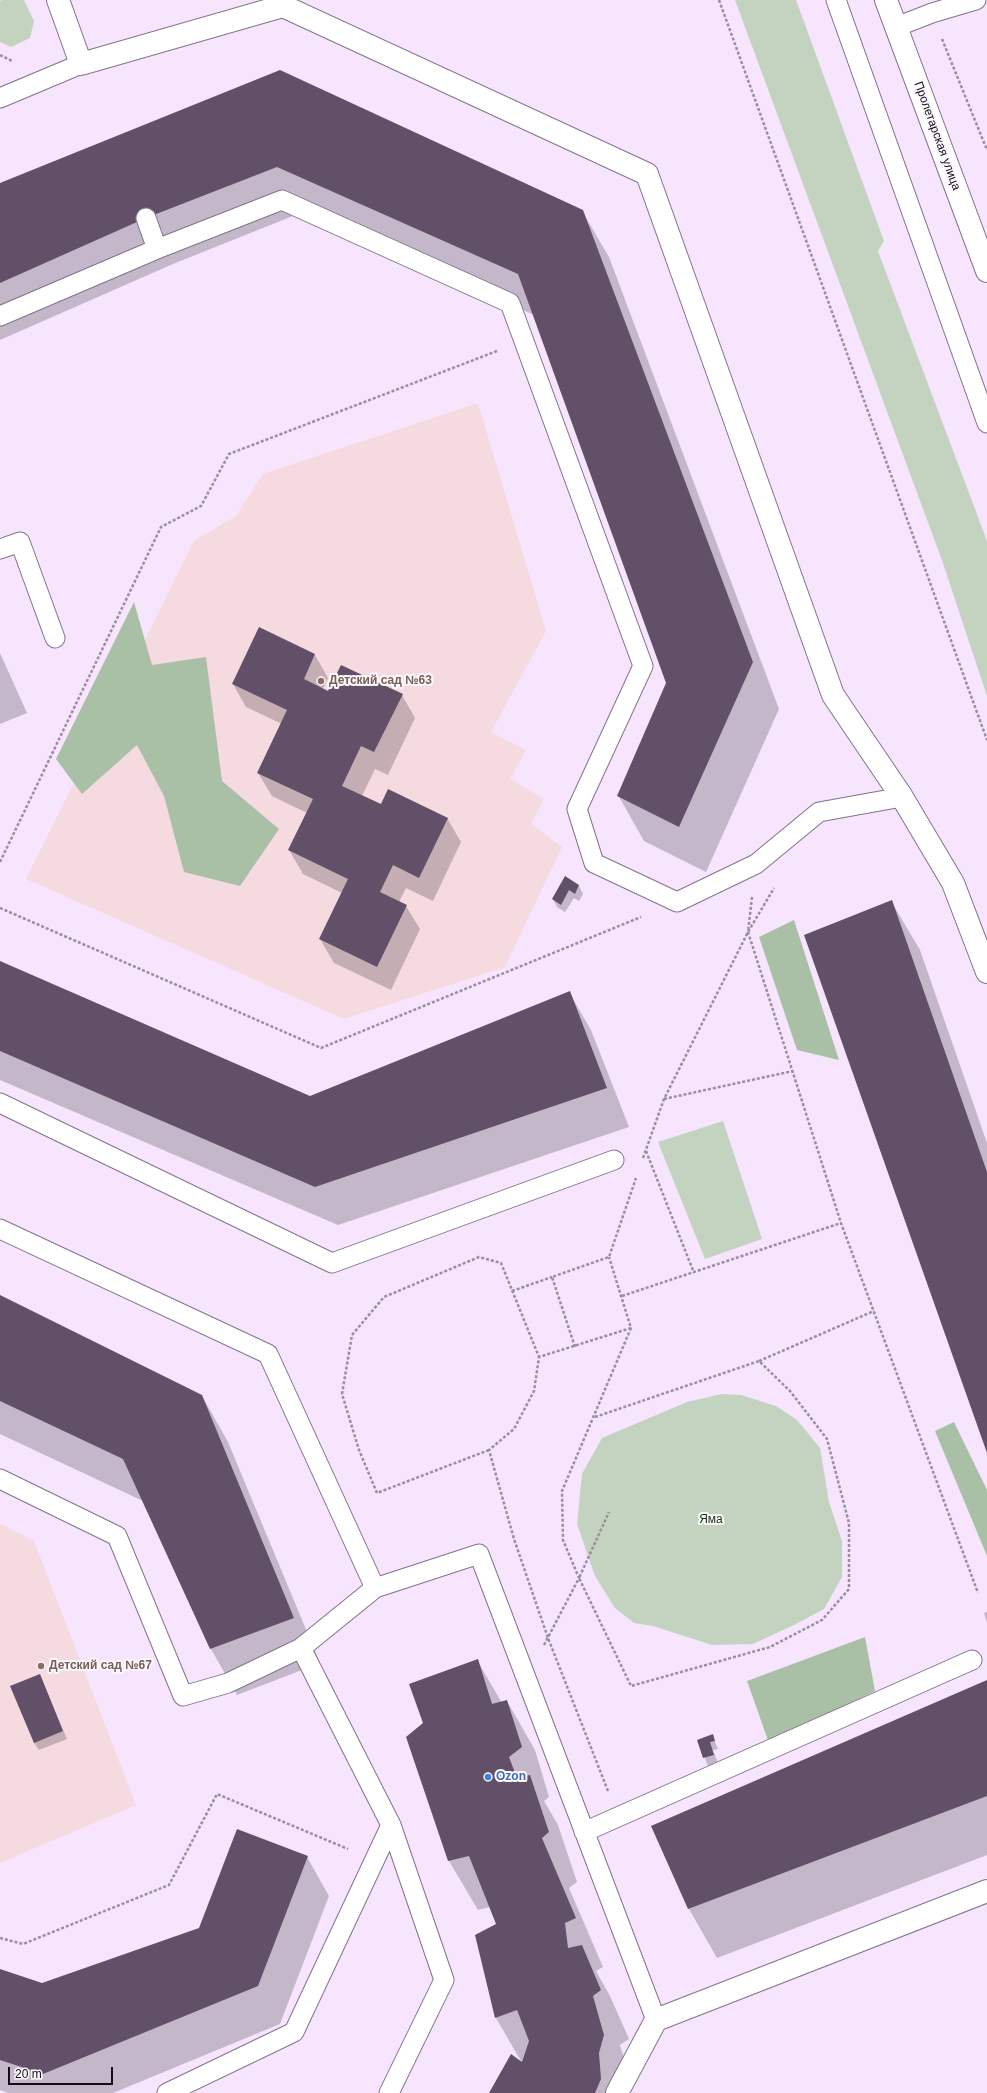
<!DOCTYPE html>
<html>
<head>
<meta charset="utf-8">
<style>
  body { margin:0 }
  #map { position:relative; width:987px; height:2093px; overflow:hidden; background:#f6e5fd; font-family:Helvetica,sans-serif }
  canvas { display:block }
  .scale { position:absolute; left:8px; top:2067px; width:105px; height:18px; box-sizing:border-box; border:2px solid #120b15; border-top:0; padding-left:5px; font-size:12px; line-height:14px; white-space:nowrap; color:#120b15; -webkit-text-stroke:3px #fcf8fe; paint-order:stroke }
</style>
</head>
<body>
<div id="map">
<canvas width="987" height="2093"></canvas>
<div class="scale">20 m</div>
</div>
<script>
const ctx = document.querySelector('canvas').getContext('2d');
ctx.lineJoin = 'round';
function paint(path, color) { ctx.fillStyle = color; ctx.fill(path, 'evenodd'); }
const toPath = rows => new Path2D(rows.map(r => 'M' + r).join(''));
function stroke(path, color, width, dash) { ctx.strokeStyle = color; ctx.lineWidth = width; ctx.lineCap = dash ? 'butt' : 'round'; ctx.setLineDash(dash || []); ctx.stroke(path); }
function drawText(font, color, halo, rows, align = 'center') {
  ctx.font = font + ' Helvetica,sans-serif'; ctx.lineWidth = 4; ctx.setLineDash([]); ctx.textBaseline = 'middle'; ctx.strokeStyle = halo; ctx.fillStyle = color; for (const [text, x, y, turn = 0] of rows) {
    ctx.save(); ctx.translate(x, y); ctx.rotate((+turn || 0) * Math.PI / 180); ctx.textAlign = isNaN(turn) ? turn : align; if (halo) ctx.strokeText(text, 0, 0); ctx.fillText(text, 0, 0); ctx.restore();
  }
}
paint(toPath([
  [478,403,546,631,491,732,526,750,510,779,544,799,531,824,562,847,505,967,344,1019,26,879,194,541,236,516,263,474],
  [0,1524,34,1541,136,1805,0,1863]
]), '#f5dae0');
paint(toPath([
  [2,0,24,0,34,21,30,38,11,47,0,42,0,1],
  [735,0,796,0,884,241,878,251,987,541,987,696,943,563],
  [723,1121,762,1239,705,1259,658,1142],
  [722,1394,741,1395,776,1406,797,1420,820,1448,829,1502,842,1541,842,1577,824,1609,794,1625,753,1644,712,1645,653,1626,634,1623,615,1608,595,1576,577,1524,582,1474,602,1438,687,1402]
]), '#c3d3c0');
paint(toPath([
  [134,602,152,665,206,657,222,781,279,829,240,886,184,872,164,796,137,745,82,794,56,759],
  [794,920,839,1060,797,1050,759,937],
  [954,1422,987,1490,987,1556,935,1431],
  [865,1637,875,1691,769,1743,747,1681]
]), '#aac0a6');
paint(toPath([
  [280,71,582,211,609,257,779,709,706,872,644,841,618,795,668,683,534,315,303,212,173,264,0,340,0,184],
  [259,628,315,655,328,678,323,689,329,692,402,695,415,718,388,775,375,769,362,796,381,806,447,818,461,842,433,901,406,888,399,902,406,906,420,929,391,990,334,963,320,939,342,893,303,874,289,850,307,813,272,796,258,773,282,724,246,707,233,684],
  [0,653,27,713,0,724],
  [566,878,579,886,583,894,579,901,574,898,565,912,557,907,553,899],
  [891,901,920,950,987,1143,987,1450],
  [0,962,310,1097,569,992,591,1030,629,1127,338,1225,0,1080],
  [0,1296,202,1396,228,1442,320,1663,237,1695,211,1649,143,1501,0,1434],
  [987,1612,987,1623,984,1613],
  [477,1660,502,1703,507,1701,535,1750,549,1797,544,1801,558,1825,577,1882,569,1888,603,1967,596,1971,610,1996,629,2039,620,2045,632,2085,630,2093,490,2093,522,2063,496,2018,497,1924,490,1907,478,1910,449,1861,407,1737,425,1723],
  [40,1675,67,1739,39,1750,34,1743],
  [987,1682,987,1855,717,1958,689,1909,652,1826],
  [712,1735,718,1749,713,1750,718,1763,708,1766,698,1740],
  [307,1857,329,1896,280,2024,113,2093,8,2093,0,2090,0,1970,42,1984,200,1929]
]), '#0003');
paint(toPath([
  [280,70,583,210,753,662,679,827,617,796,666,683,518,274,277,167,146,218,0,283,0,183],
  [259,627,315,654,304,679,328,691,341,665,403,694,374,752,361,746,342,786,381,804,388,789,448,818,419,878,393,865,380,892,407,905,377,967,319,939,348,879,288,850,313,799,257,773,287,710,232,684],
  [565,876,579,885,575,894,569,890,561,905,552,899],
  [892,900,987,1172,987,1453,804,935],
  [0,961,310,1096,570,991,607,1088,315,1187,0,1051],
  [0,1295,202,1395,294,1618,210,1649,123,1459,0,1401],
  [478,1659,492,1704,507,1700,522,1747,509,1757,517,1778,530,1775,549,1832,542,1838,576,1918,565,1923,568,1948,582,1945,601,1990,593,1996,604,2035,599,2053,601,2079,595,2093,489,2093,511,2054,522,2062,529,2041,517,2010,495,2018,475,1935,496,1924,469,1856,448,1861,406,1737,423,1723,409,1684],
  [40,1674,63,1731,34,1743,10,1686],
  [987,1680,987,1796,688,1909,651,1826],
  [713,1734,715,1741,710,1742,714,1755,703,1758,697,1740],
  [237,1829,308,1856,258,1986,43,2074,0,2060,0,1969,42,1983,199,1928]
]), '#615068');
const lane = toPath([
  [836,0,987,423],
  [896,27,932,13,976,0],
  [0,98,81,64],
  [146,218,157,249,282,200,510,303,643,666,577,809,594,863,677,902,756,864,819,812,902,797],
  [0,316,157,249],
  [0,549,20,542,55,638],
  [0,1103,332,1263,614,1160],
  [0,1229,268,1354,375,1588],
  [0,1479,117,1536,183,1696,228,1683,301,1648,375,1588,479,1554,656,2020],
  [301,1648,391,1825,444,1980,389,2093],
  [584,1832,972,1660],
  [167,2093,294,2032,391,1825]
]);
const street = toPath([
  [58,0,81,64,283,6,647,174,833,695,902,797,953,883,987,972],
  [886,0,987,271],
  [617,2093,656,2020,987,1891]
]);
stroke(lane, '#84728c', 21);
stroke(street, '#84728c', 24);
stroke(toPath([
  [719,0,987,740],
  [942,39,987,150],
  [0,55,12,61],
  [0,862,161,527,201,506,229,454,497,351],
  [752,897,748,932,841,1223,978,1593],
  [0,908,321,1048,641,917],
  [664,1099,793,1071],
  [646,1151,694,1273],
  [643,1158,664,1099,748,932,774,888],
  [512,1291,552,1277],
  [622,1296,841,1223],
  [575,1347,552,1277,609,1257,636,1178],
  [759,1361,874,1311],
  [595,1417,759,1361,790,1391,827,1439,849,1523,849,1589,822,1620,770,1647,631,1686,579,1578,609,1512],
  [489,1450,377,1493,359,1450,342,1394,352,1335,384,1297,479,1257,501,1263,539,1357],
  [544,1645,579,1578,563,1540,562,1491,631,1328],
  [608,1791,548,1638,514,1539,489,1450,514,1429,534,1391,539,1357,631,1328,609,1257],
  [0,1938,23,1944,169,1885,217,1794,348,1849]
]), '#9b8ea0', 2.5, [3, 2]);
stroke(lane, '#fff', 19);
stroke(street, '#fff', 22);
for (const [x, y, r, color] of [
  [321,681,4,"#8d6e63"],
  [41,1666,4,"#8d6e63"],
  [488,1777,4,"#3f7fe0"]
]) { const dot = new Path2D(); dot.arc(x, y, r, 0, 2 * Math.PI); ctx.fillStyle = color; ctx.fill(dot); stroke(dot, '#fcf8fe', 1.5); }
drawText('12px', '#120b15', '#fcf8fe', [
  ["Пролетарская улица",937,136,70]
]);
drawText('bold 12px', '#785e54', '#fcf8fe', [
  ["Детский сад №63",329,681],
  ["Детский сад №67",49,1666]
], 'left');
drawText('12px', '#12330c', '#fcf8fe', [
  ["Яма",711,1520]
]);
drawText('bold 12px', '#366cbe', '#fcf8fe', [
  ["Ozon",496,1777]
], 'left');
</script>
</body>
</html>
